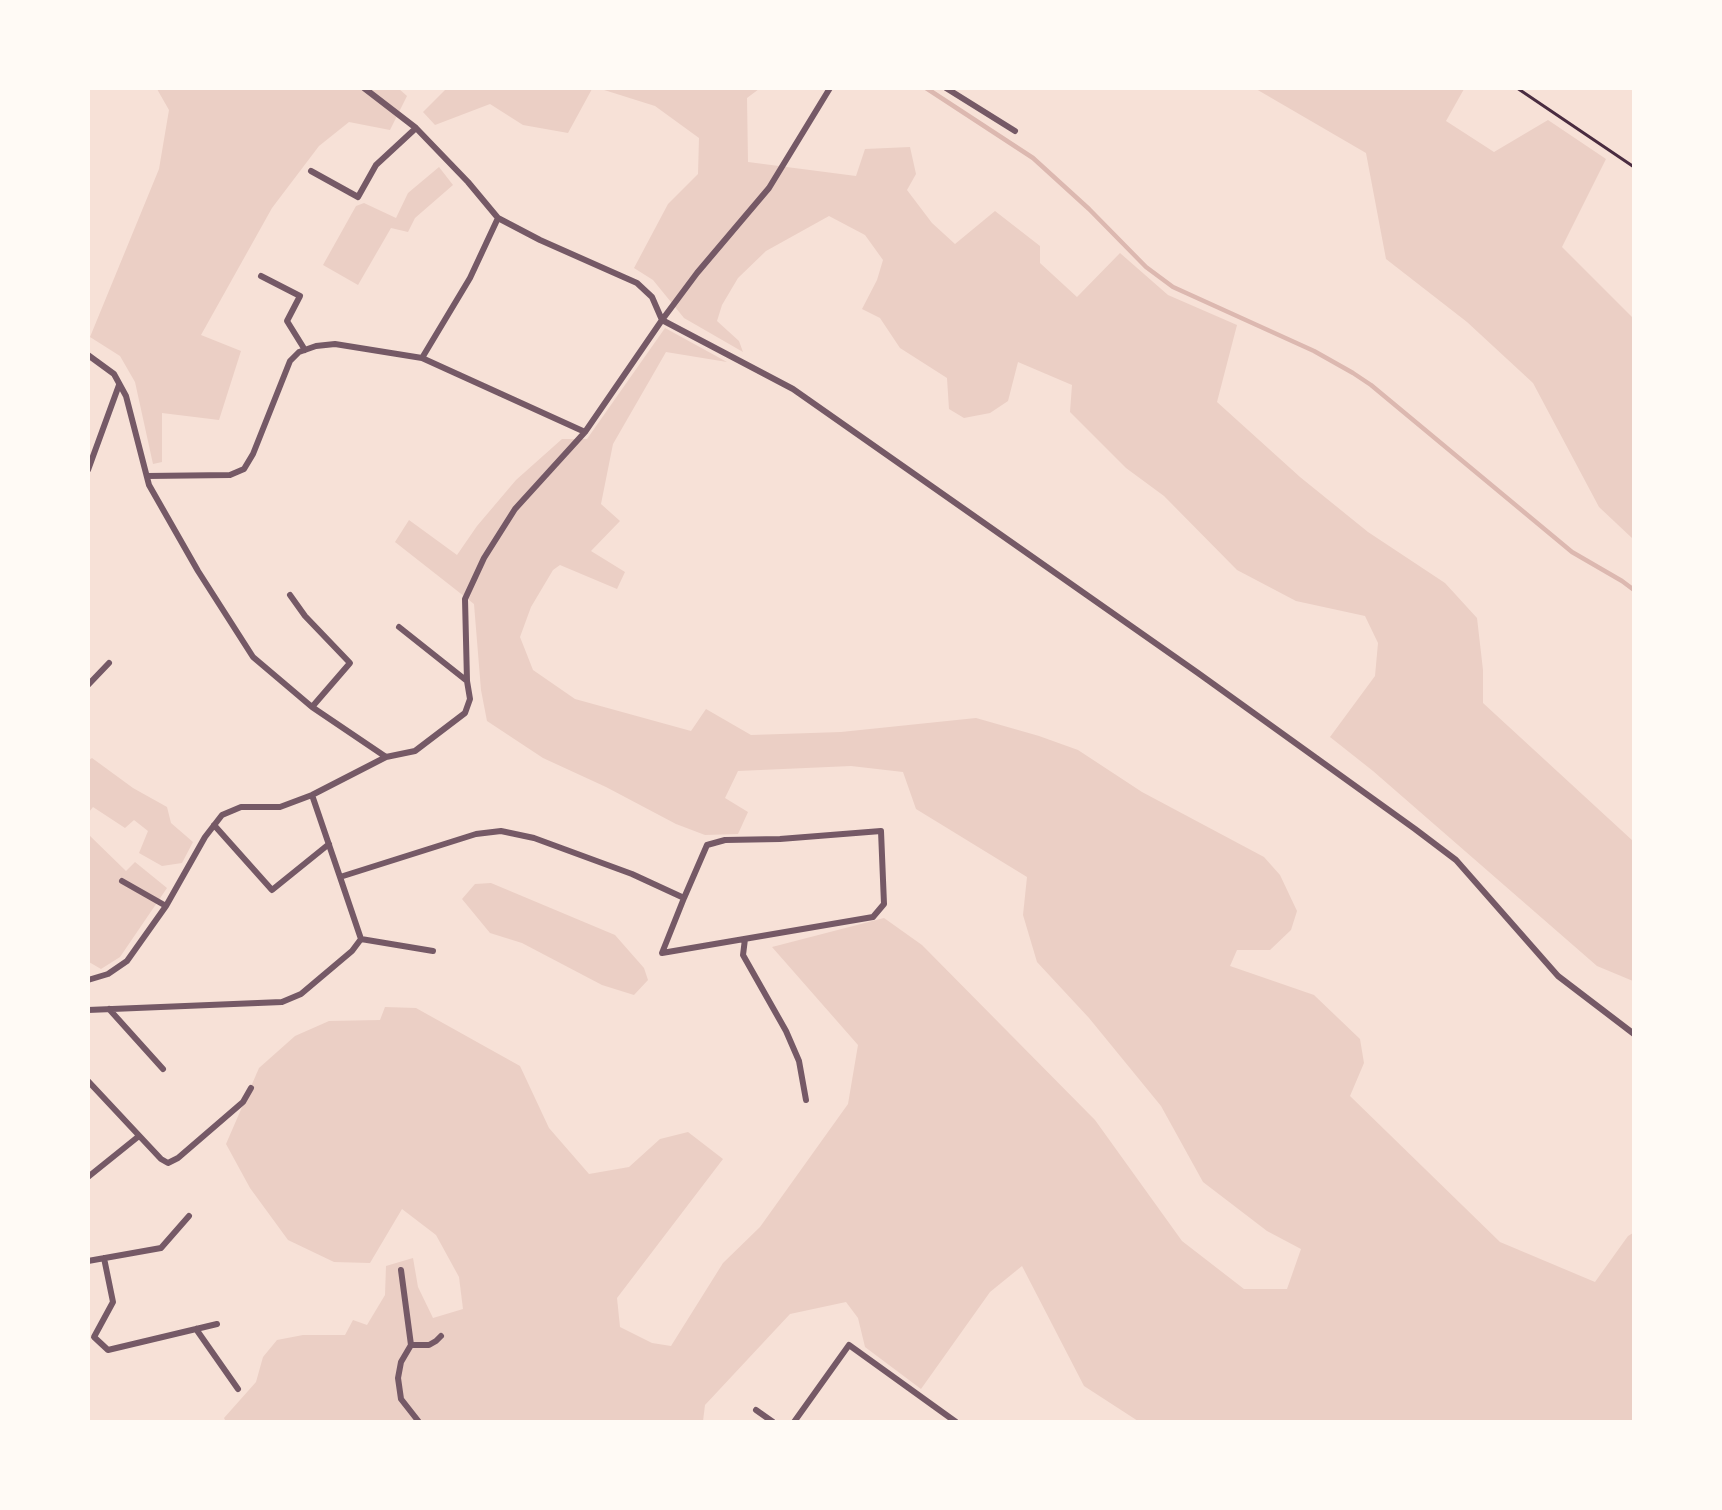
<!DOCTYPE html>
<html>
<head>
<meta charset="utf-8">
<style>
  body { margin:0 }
  #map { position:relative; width:1722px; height:1510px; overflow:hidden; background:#f7e1d7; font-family:Manrope,sans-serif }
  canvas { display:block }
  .frame { position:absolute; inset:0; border:90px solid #fffaf5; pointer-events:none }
</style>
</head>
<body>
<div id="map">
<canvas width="1722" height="1510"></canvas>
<div class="frame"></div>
</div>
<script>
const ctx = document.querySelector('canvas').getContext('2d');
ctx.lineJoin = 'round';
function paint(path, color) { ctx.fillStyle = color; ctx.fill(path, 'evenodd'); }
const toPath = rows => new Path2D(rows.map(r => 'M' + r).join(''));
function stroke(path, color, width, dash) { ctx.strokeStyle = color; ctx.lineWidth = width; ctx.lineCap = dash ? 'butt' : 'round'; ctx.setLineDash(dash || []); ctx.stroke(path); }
paint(toPath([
  [398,88,407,96,390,130,349,122,319,146,272,208,201,335,241,351,219,420,162,413,162,462,153,464,135,382,120,356,90,337,159,169,169,110,157,89],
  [446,89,446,88,592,89,568,133,523,125,490,104,435,125,423,112],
  [601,89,759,89,747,98,748,162,856,176,865,149,910,147,916,174,907,190,932,223,955,244,995,211,1040,246,1040,263,1077,297,1120,253,1168,295,1237,325,1217,402,1300,477,1368,532,1445,583,1477,618,1483,670,1483,703,1633,841,1633,981,1597,966,1373,771,1330,737,1375,676,1378,643,1365,616,1296,601,1237,570,1164,496,1126,468,1070,412,1072,385,1018,362,1008,401,990,413,964,418,949,409,947,378,900,348,880,318,862,309,877,280,883,260,865,235,829,216,766,251,738,278,722,305,717,321,739,341,743,352,684,318,653,280,634,268,668,204,698,174,699,138,655,106],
  [1256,89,1464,89,1446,121,1494,152,1548,120,1606,159,1562,247,1633,318,1633,539,1599,507,1533,383,1467,322,1386,259,1366,153],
  [439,167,453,185,415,218,408,232,391,228,358,285,323,265,356,206,364,203,396,218,408,193],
  [665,328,727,362,666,352,613,444,601,504,620,521,591,551,625,572,617,589,560,565,553,570,531,607,520,637,533,670,575,699,691,731,706,709,751,735,841,732,976,718,1039,736,1078,750,1142,792,1264,857,1280,875,1297,911,1291,930,1270,950,1237,950,1230,966,1314,995,1360,1039,1364,1063,1350,1096,1500,1242,1595,1282,1628,1236,1633,1233,1633,1421,1138,1421,1084,1386,1022,1266,990,1292,921,1389,865,1347,858,1318,846,1302,790,1314,705,1405,703,1421,226,1422,224,1418,256,1382,263,1357,277,1340,303,1335,345,1335,353,1320,367,1325,385,1295,386,1266,413,1258,418,1287,433,1318,463,1309,459,1277,436,1235,402,1209,370,1263,334,1262,288,1240,250,1188,226,1144,259,1068,295,1036,329,1021,380,1020,385,1007,416,1008,520,1066,549,1128,589,1174,629,1167,660,1139,688,1132,723,1159,617,1298,620,1327,652,1343,671,1346,723,1263,760,1227,848,1104,858,1045,772,947,884,918,922,945,1095,1120,1182,1241,1244,1289,1287,1289,1301,1249,1267,1231,1203,1182,1161,1106,1089,1018,1037,962,1023,915,1027,877,916,809,903,772,851,766,738,771,725,798,748,812,738,834,705,835,676,824,606,787,543,758,487,721,481,690,474,604,395,542,409,520,457,555,477,526,516,480,562,439,587,439],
  [92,758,133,788,167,807,171,823,193,842,182,863,162,866,139,853,148,831,134,820,125,828,93,807,89,812,89,760],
  [88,834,126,871,135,862,167,888,120,957,101,969,89,962],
  [491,883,615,935,644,968,648,980,634,995,602,985,522,943,490,933,462,899,475,884]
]), '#ebcfc5');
stroke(toPath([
  [926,88,1033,158,1089,209,1146,267,1173,287,1314,351,1353,373,1371,385,1572,552,1622,581,1634,590]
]), '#dcb8b0', 4.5);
stroke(toPath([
  [1517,88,1634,167]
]), '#4a2c40', 3);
stroke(toPath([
  [364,88,416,128,468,182,498,218,540,240,637,283,652,297,662,320,793,389,1198,673,1415,829,1456,860,1558,976,1634,1034],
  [946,88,1015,131],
  [311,171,358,197,376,165,416,128],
  [261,276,300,296,287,321,305,350],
  [88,355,114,374,126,396,149,485,198,571,253,657,312,707,386,757],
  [422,358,585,432],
  [88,470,119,385],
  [147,476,230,475,244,469,253,454,290,361,299,352,316,346,335,344,422,358,470,278,498,218],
  [290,595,305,616,350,663,312,707],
  [467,681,465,599,484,558,515,509,585,432,662,320,697,273,769,188,830,88],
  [88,685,109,663],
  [312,795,340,877,476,834,501,831,534,838,632,874,684,898,707,845,725,840,780,839,881,831,884,904,873,917,662,953,684,898],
  [214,825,272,890,329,844],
  [340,877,361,939],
  [122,881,166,906],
  [745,939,743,955,786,1031,799,1061,806,1100],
  [88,980,108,974,127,961,166,906,205,837,222,815,241,807,280,807,312,795,386,757,415,751,465,713,470,699,467,681,399,627],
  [109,1009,163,1069],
  [88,1010,282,1002,301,994,352,951,361,939,433,951],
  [88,1081,161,1159,168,1163,178,1158,243,1102,251,1088],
  [88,1177,139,1136],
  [104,1258,113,1302,94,1337,108,1350,217,1324],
  [88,1261,161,1248,189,1216],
  [401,1270,411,1345,401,1362,398,1378,401,1399,419,1422],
  [196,1329,238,1389],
  [411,1345,429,1345,436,1341,441,1336],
  [756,1410,773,1422],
  [794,1422,849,1345,956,1422]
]), '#755966', 6);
</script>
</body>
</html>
